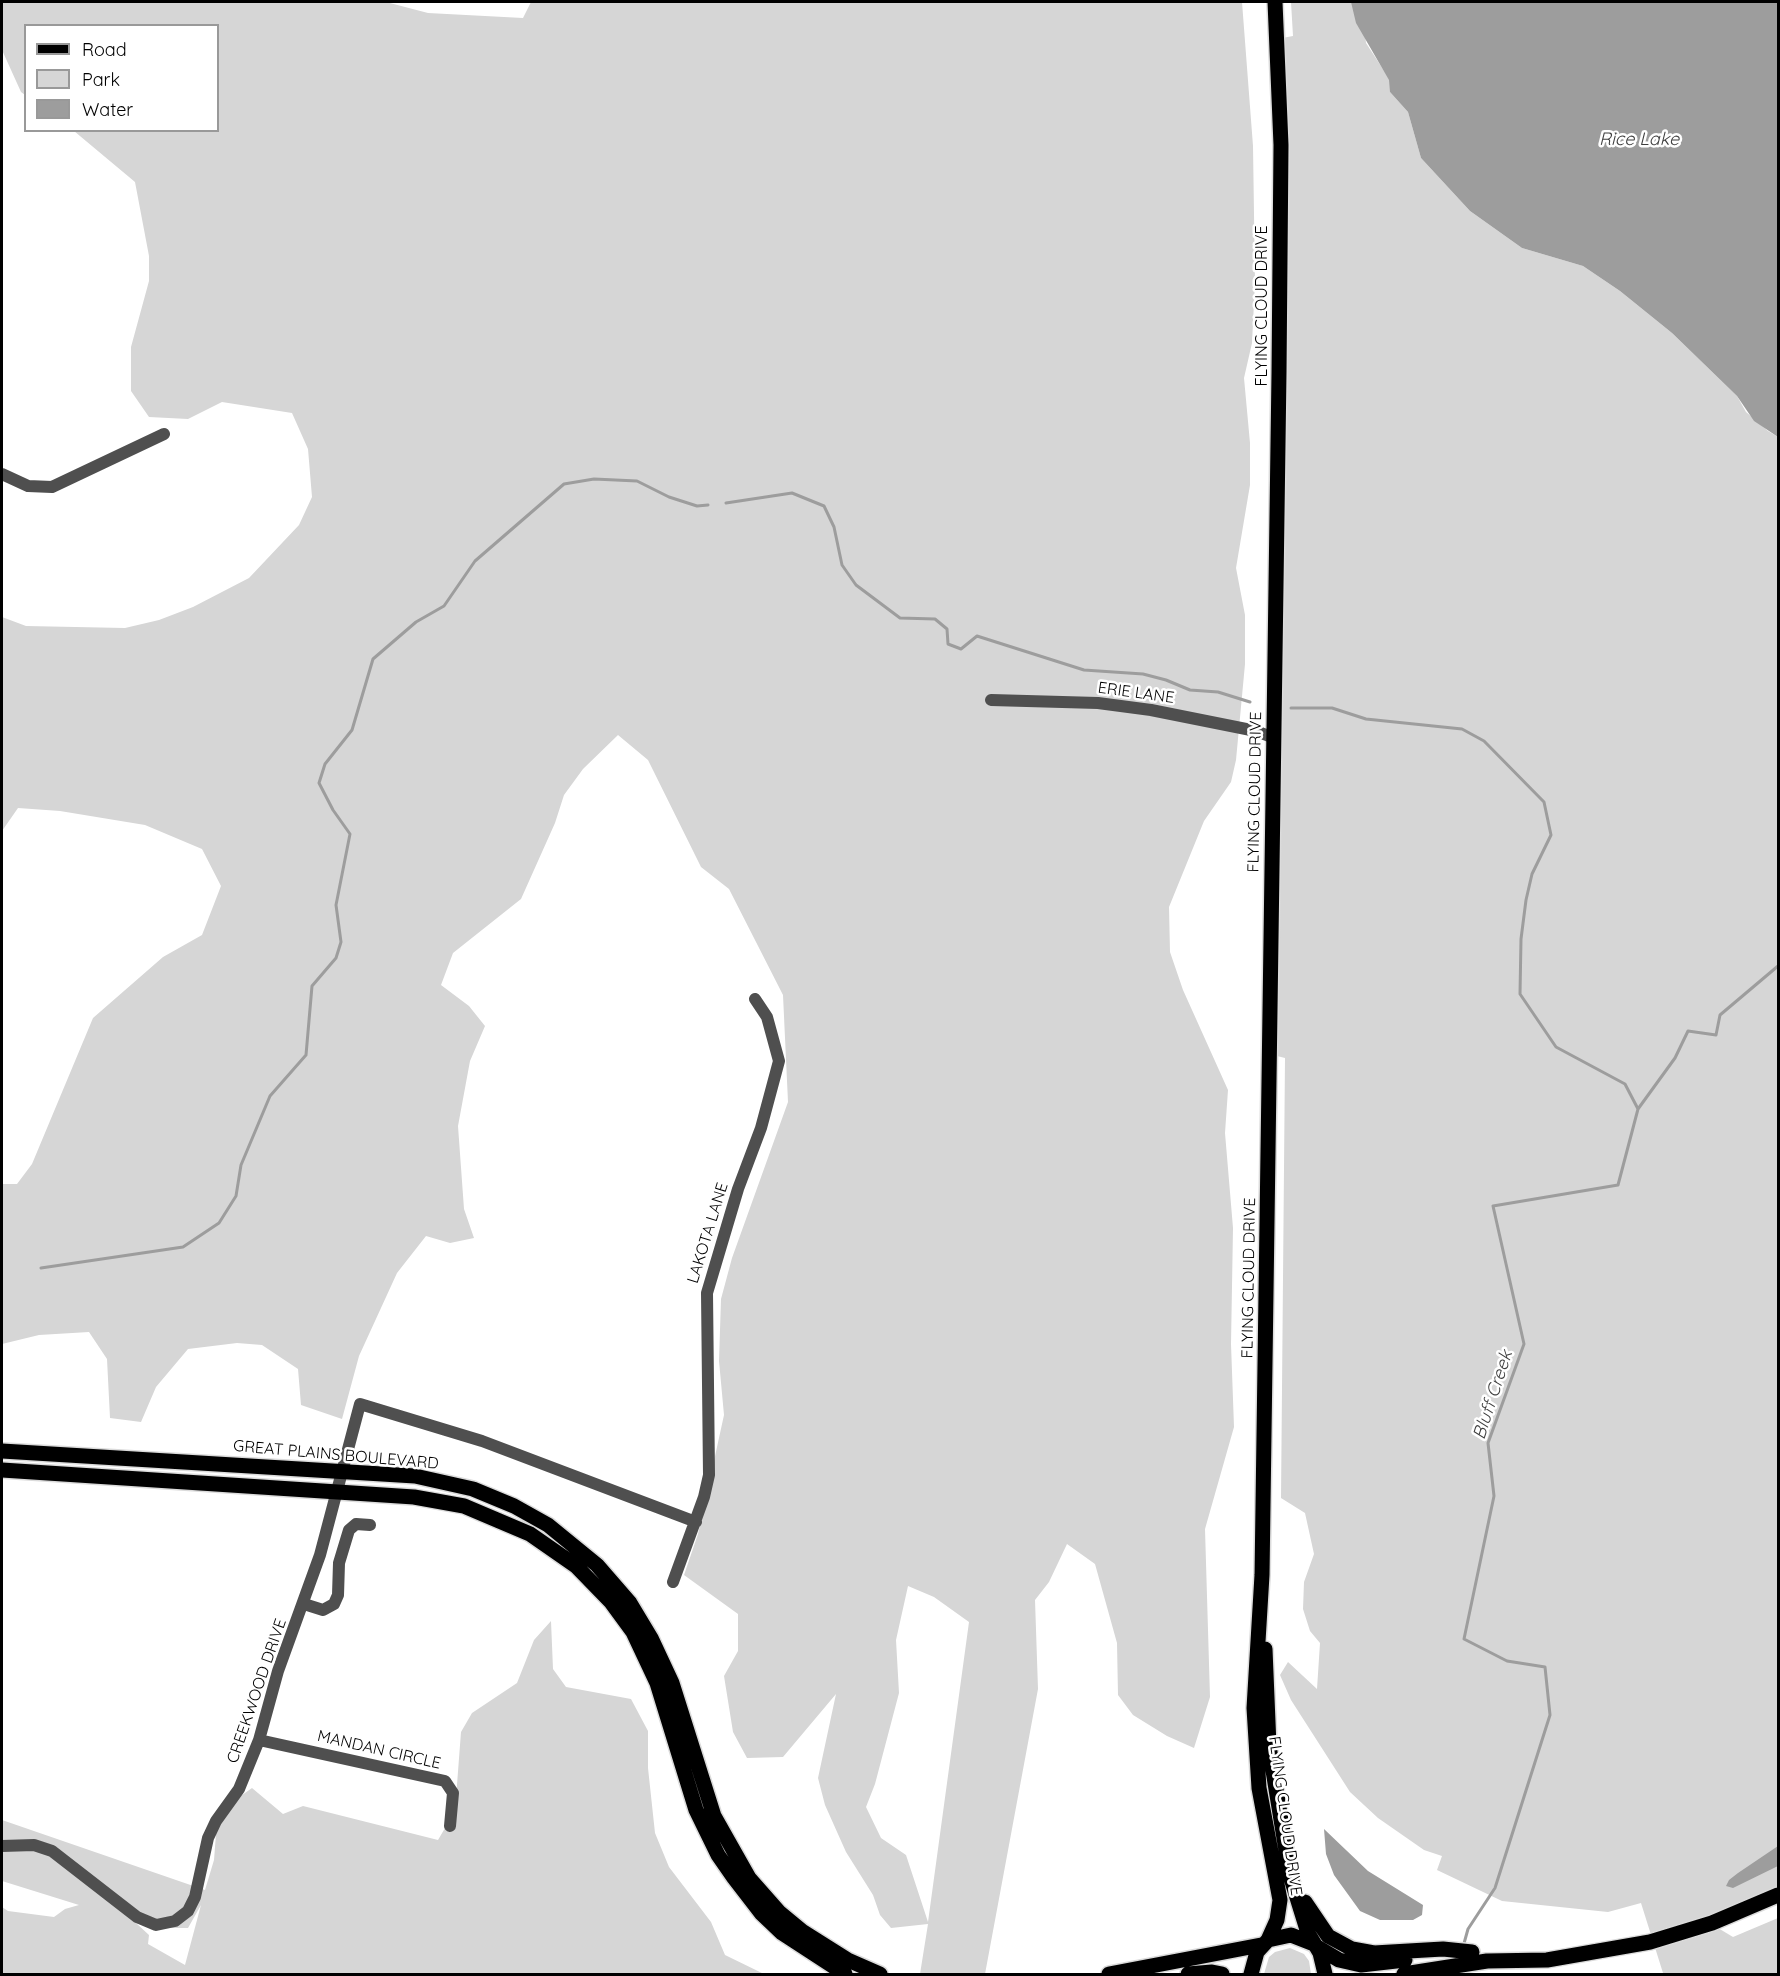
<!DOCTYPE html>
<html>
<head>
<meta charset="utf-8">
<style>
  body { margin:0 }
  #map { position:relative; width:1780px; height:1976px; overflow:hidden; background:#fff; font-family:Quicksand,sans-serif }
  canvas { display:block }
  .frame { position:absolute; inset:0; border:3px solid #000; pointer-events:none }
  .legend { position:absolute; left:24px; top:24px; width:195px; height:108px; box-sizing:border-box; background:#fff; border:2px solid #999; margin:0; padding:8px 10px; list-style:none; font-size:18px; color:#000 }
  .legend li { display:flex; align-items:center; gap:12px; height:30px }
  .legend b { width:30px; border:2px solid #999 }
</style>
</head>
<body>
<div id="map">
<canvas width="1780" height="1976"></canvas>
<div class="frame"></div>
<ul class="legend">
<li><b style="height:8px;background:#000"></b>Road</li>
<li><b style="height:16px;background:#d6d6d6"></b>Park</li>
<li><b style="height:16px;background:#9d9d9d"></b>Water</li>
</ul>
</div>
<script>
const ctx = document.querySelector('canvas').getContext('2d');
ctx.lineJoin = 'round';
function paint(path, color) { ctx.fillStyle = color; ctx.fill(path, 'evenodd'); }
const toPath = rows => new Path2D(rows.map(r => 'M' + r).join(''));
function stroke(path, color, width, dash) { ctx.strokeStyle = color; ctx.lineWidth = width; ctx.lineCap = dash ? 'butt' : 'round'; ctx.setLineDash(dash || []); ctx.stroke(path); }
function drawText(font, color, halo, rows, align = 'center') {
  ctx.font = font + ' Quicksand,sans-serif'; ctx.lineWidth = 5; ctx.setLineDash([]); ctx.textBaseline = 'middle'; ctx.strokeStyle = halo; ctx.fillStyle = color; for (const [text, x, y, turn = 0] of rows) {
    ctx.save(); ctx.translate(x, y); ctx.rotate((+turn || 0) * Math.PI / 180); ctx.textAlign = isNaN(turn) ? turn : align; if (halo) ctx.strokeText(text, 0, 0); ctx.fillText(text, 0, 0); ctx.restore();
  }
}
paint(toPath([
  [2,2,386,2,428,13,523,18,531,2,1242,2,1253,146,1255,282,1252,343,1244,378,1250,443,1250,485,1236,568,1245,615,1245,664,1236,760,1231,782,1204,821,1169,907,1170,952,1183,990,1228,1090,1225,1133,1233,1228,1231,1344,1234,1427,1205,1529,1210,1697,1194,1748,1167,1736,1133,1715,1118,1695,1117,1643,1095,1564,1067,1544,1049,1582,1035,1600,1038,1689,985,1974,920,1974,928,1924,891,1928,880,1915,873,1895,846,1852,825,1805,818,1778,836,1694,783,1757,747,1758,733,1732,724,1676,738,1651,738,1614,684,1575,698,1534,724,1415,719,1361,721,1299,732,1258,788,1102,783,995,729,889,701,867,648,760,618,735,583,769,564,795,555,823,521,899,453,953,441,985,469,1006,485,1026,470,1061,458,1126,464,1209,474,1238,450,1243,426,1236,397,1273,359,1356,342,1419,301,1405,298,1369,262,1345,237,1343,188,1349,156,1387,141,1422,110,1418,107,1359,89,1332,39,1335,2,1344,2,1184,17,1184,32,1164,93,1018,163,957,202,935,221,886,202,849,145,825,60,811,18,808,2,831,2,617,26,626,125,628,159,620,193,607,249,578,299,525,312,497,308,449,292,413,222,402,188,419,149,417,131,391,131,347,149,281,149,256,135,182,74,131,218,130,218,26,26,26,25,95,21,92,2,50],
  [908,1586,934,1597,969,1622,928,1922,906,1855,881,1838,866,1807,875,1784,899,1693,896,1640],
  [1291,2,1362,2,1366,43,1390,80,1390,92,1408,112,1421,158,1470,211,1522,248,1583,266,1620,291,1672,333,1737,396,1746,412,1768,431,1778,437,1778,1974,1658,1974,1663,1973,1641,1903,1608,1912,1502,1901,1437,1870,1442,1856,1424,1850,1378,1818,1350,1792,1291,1700,1280,1675,1288,1662,1317,1689,1320,1643,1310,1631,1303,1609,1304,1582,1314,1554,1305,1513,1281,1498,1285,1058,1269,1054,1277,39,1293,36],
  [551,1621,553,1669,566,1687,631,1699,648,1731,648,1768,655,1833,669,1867,711,1922,725,1955,764,1974,2,1974,2,1907,8,1911,54,1917,65,1909,79,1905,2,1881,2,1820,205,1890,214,1860,216,1834,228,1805,252,1788,283,1814,303,1806,438,1840,455,1811,461,1732,472,1713,517,1683,534,1640],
  [201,1905,185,1965,148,1944,149,1935,136,1923,162,1928,188,1928],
  [1290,1948,1304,1954,1309,1961,1311,1974,1264,1974,1269,1957,1275,1952]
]), '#d6d6d6');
paint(toPath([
  [1351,2,1778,2,1778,437,1754,421,1737,396,1672,333,1620,291,1583,266,1522,248,1470,211,1421,158,1408,112,1390,92,1389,80,1356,23],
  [1324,1829,1368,1871,1423,1905,1422,1915,1413,1920,1380,1920,1360,1911,1334,1875,1326,1854],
  [1778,1846,1778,1866,1733,1888,1726,1886,1729,1880,1738,1873]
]), '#9d9d9d');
paint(toPath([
  [1778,1893,1778,1918,1733,1937,1718,1928]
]), '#fff');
stroke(toPath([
  [726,503,792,493,824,506,834,527,842,565,856,585,900,618,935,619,947,629,948,644,961,649,977,636,1084,670,1143,674,1166,680,1190,690,1218,692,1250,702],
  [1291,708,1332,708,1366,719,1462,729,1484,741,1544,802,1551,835,1532,874,1526,900,1521,939,1520,994,1556,1047,1625,1084,1638,1109],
  [41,1268,183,1247,219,1223,236,1196,241,1165,270,1096,306,1055,312,986,336,958,341,942,336,905,350,834,333,810,319,783,325,764,352,730,373,659,416,622,444,606,475,561,564,484,594,479,637,481,669,497,697,506,708,505],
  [1463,1947,1468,1929,1495,1888,1550,1715,1545,1667,1507,1661,1464,1639,1494,1496,1488,1443,1524,1344,1493,1206,1618,1185,1638,1109,1675,1058,1688,1031,1716,1035,1720,1015,1778,966]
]), '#9d9d9d', 3);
const major = toPath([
  [2,1451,415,1476,473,1489,514,1506,548,1525,597,1565,630,1603,651,1638,672,1683,714,1816,749,1878,779,1912,802,1931,848,1960,880,1974],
  [2,1470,414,1497,464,1506,530,1534,576,1566,611,1602,633,1632,657,1683,696,1810,718,1855,734,1878,761,1913,782,1933,845,1974],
  [1265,1649,1269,1746,1290,1875,1308,1933,1320,1953,1325,1974],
  [1305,1902,1328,1936,1352,1949,1374,1953,1443,1949,1472,1952],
  [1268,1940,1291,1935,1314,1944],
  [1317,1947,1339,1960,1361,1965,1405,1960],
  [1109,1974,1261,1945],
  [1188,1974,1212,1972,1222,1974],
  [1251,1974,1257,1952,1268,1940,1277,1920,1280,1900,1259,1788,1254,1708,1262,1575,1279,373,1281,145,1275,2],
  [1404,1974,1487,1961,1547,1960,1650,1942,1712,1923,1778,1895]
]);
stroke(major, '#dbdbdb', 18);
stroke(toPath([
  [2,474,28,486,52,487,164,434],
  [991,700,1098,703,1151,710,1256,731,1274,738],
  [673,1582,704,1497,709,1475,707,1293,738,1189,761,1128,779,1061,767,1017,755,999],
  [304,1604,323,1610,334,1604,338,1595,339,1563,349,1530,356,1524,370,1525],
  [259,1740,445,1781,453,1793,450,1826],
  [2,1846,34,1845,52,1851,137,1917,156,1925,175,1921,188,1911,195,1897,208,1838,216,1821,239,1789,259,1740,278,1671,320,1555,360,1404,482,1441,696,1522]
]), '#4f4f4f', 12);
stroke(major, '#000', 15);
drawText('16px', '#000', '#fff', [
  ["FLYING CLOUD DRIVE",1262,306,-90],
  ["ERIE LANE",1136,693,8],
  ["FLYING CLOUD DRIVE",1255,792,-89],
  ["LAKOTA LANE",708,1233,-73],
  ["FLYING CLOUD DRIVE",1249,1278,-89],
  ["GREAT PLAINS BOULEVARD",336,1455,5],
  ["CREEKWOOD DRIVE",257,1691,-71],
  ["MANDAN CIRCLE",379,1750,13],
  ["FLYING CLOUD DRIVE",1285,1816,82]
]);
drawText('italic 18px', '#3e3e3e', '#fff', [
  ["Rice Lake",1639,140],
  ["Bluff Creek",1493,1395,-72]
]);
</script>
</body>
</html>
